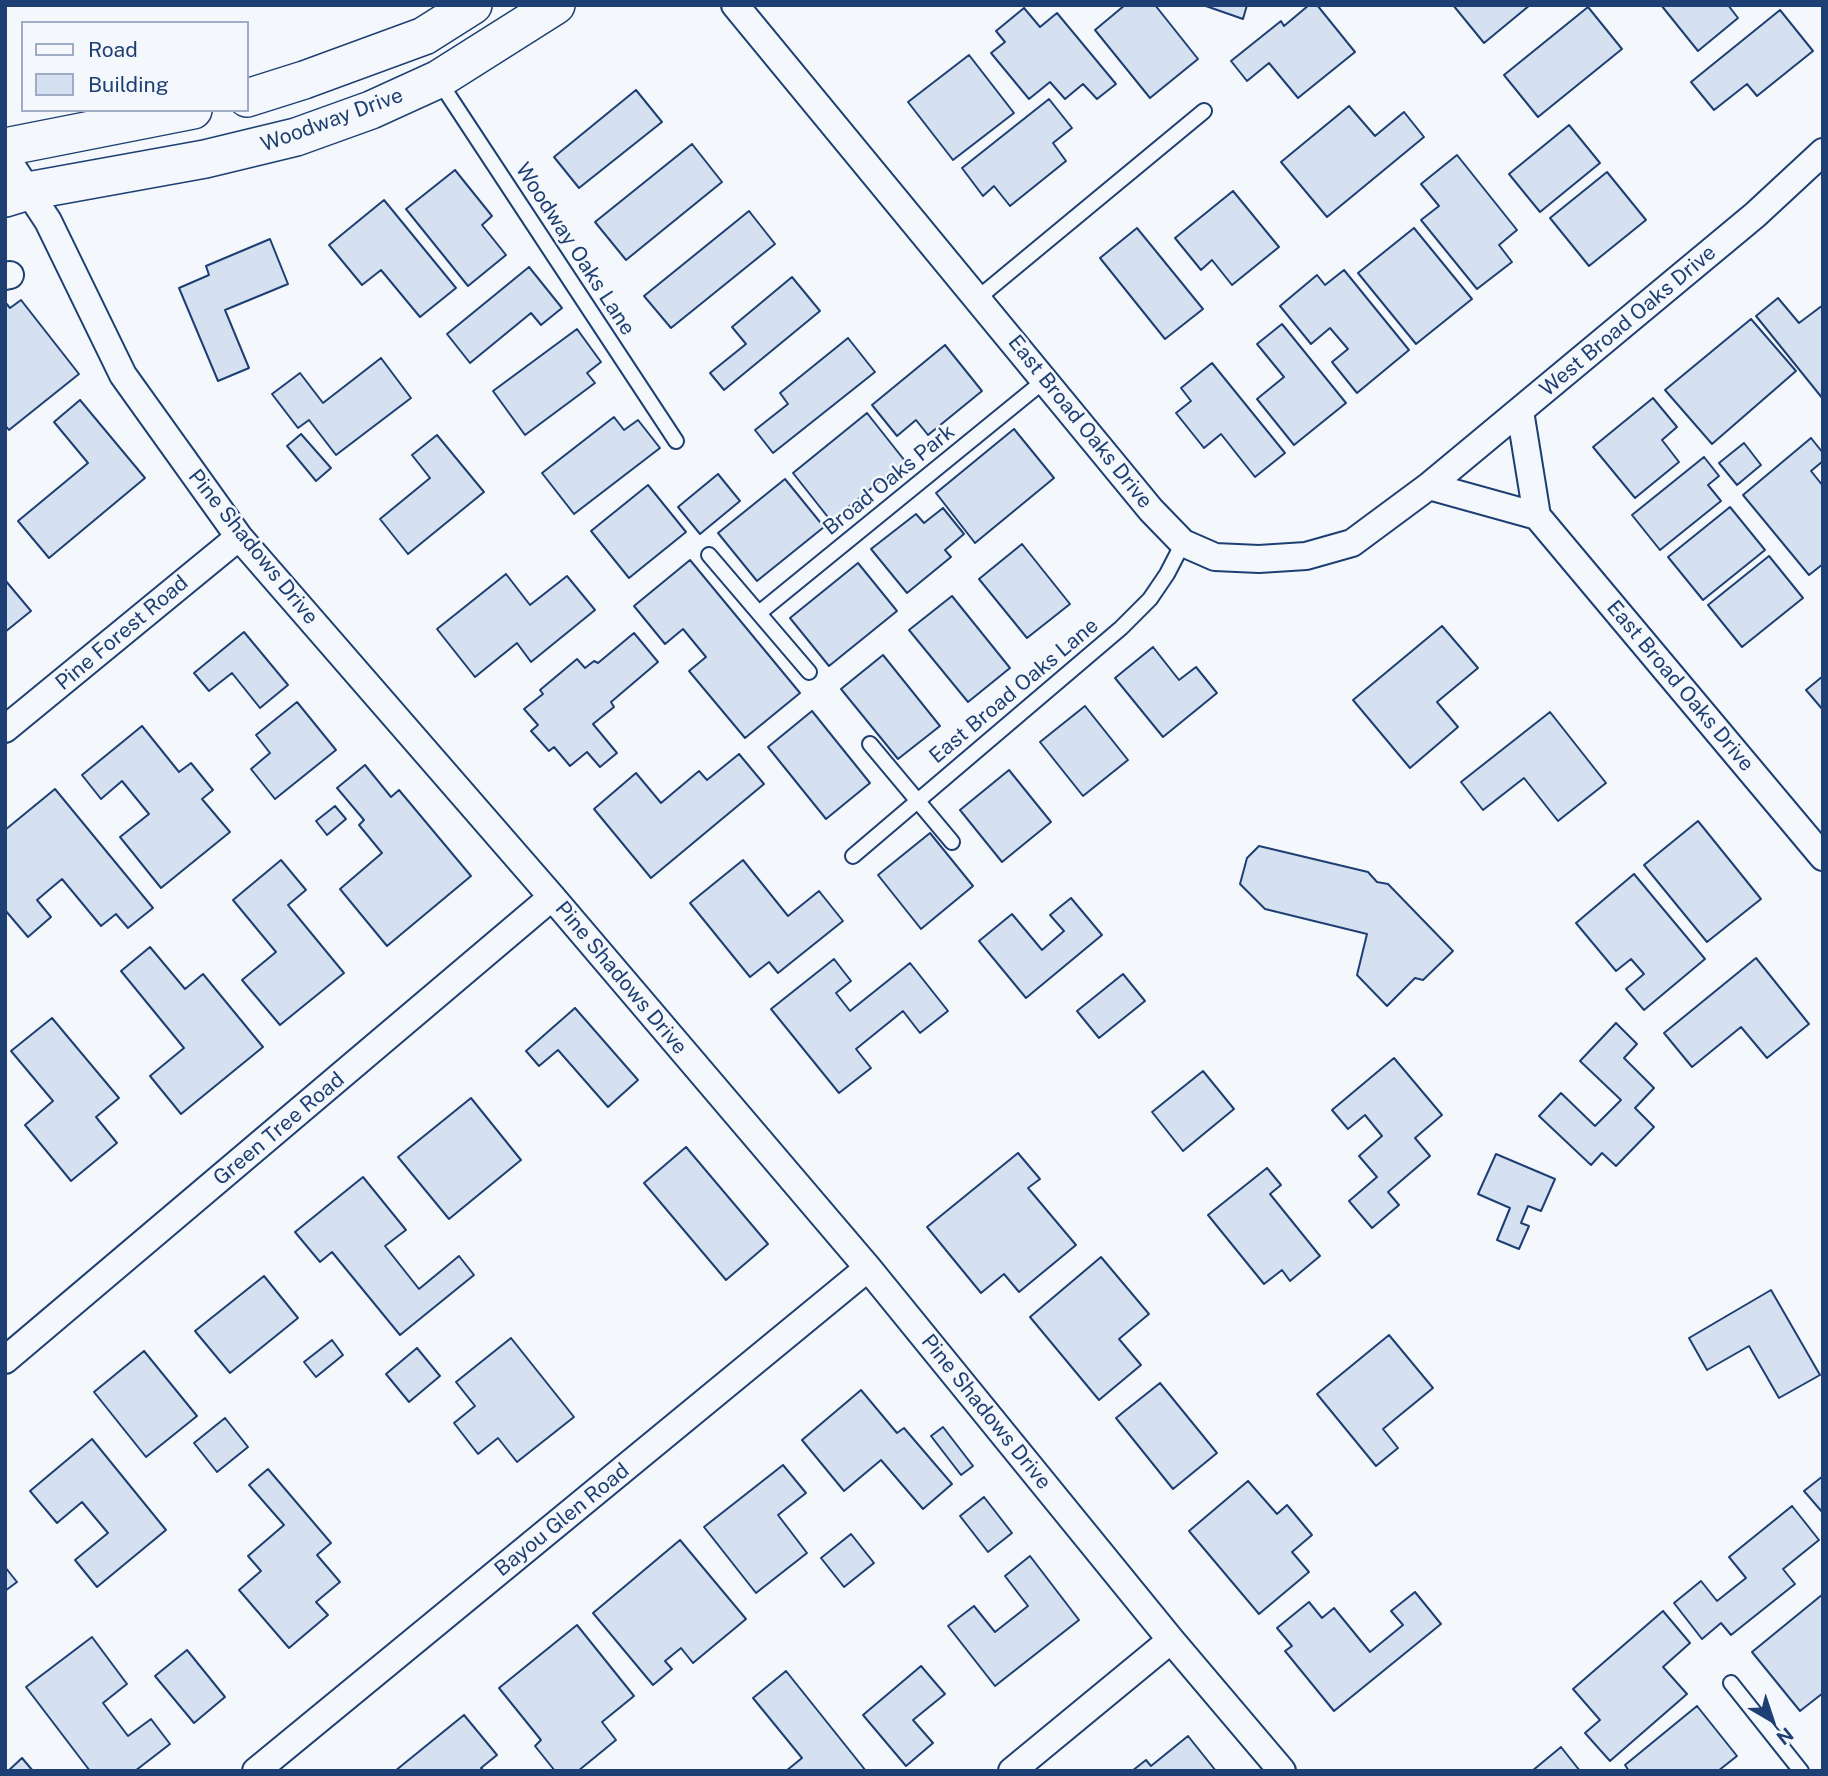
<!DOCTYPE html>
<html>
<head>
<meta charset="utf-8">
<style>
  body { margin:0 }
  #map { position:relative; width:1828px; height:1776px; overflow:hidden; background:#f4f7fb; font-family:"Public Sans",sans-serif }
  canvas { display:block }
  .frame { position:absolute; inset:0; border:7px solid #1d3f73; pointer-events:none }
  .legend { position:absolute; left:21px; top:21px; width:228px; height:91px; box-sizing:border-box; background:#f4f7fb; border:2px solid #9eadc5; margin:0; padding:9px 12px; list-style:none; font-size:21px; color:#1d3f73 }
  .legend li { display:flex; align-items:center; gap:14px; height:35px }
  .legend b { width:35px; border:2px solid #9eadc5 }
  .north { position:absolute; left:1737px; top:1685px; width:70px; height:70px; -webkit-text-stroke:5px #f4f7fb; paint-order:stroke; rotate:141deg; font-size:19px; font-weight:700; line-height:28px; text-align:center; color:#1d3f73 }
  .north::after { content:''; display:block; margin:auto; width:24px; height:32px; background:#1d3f73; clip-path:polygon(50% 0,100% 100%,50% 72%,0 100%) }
</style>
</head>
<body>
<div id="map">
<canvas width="1828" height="1776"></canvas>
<div class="frame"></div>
<ul class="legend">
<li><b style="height:9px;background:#f4f7fb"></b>Road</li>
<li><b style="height:19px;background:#d5e0f0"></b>Building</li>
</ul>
<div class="north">N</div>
</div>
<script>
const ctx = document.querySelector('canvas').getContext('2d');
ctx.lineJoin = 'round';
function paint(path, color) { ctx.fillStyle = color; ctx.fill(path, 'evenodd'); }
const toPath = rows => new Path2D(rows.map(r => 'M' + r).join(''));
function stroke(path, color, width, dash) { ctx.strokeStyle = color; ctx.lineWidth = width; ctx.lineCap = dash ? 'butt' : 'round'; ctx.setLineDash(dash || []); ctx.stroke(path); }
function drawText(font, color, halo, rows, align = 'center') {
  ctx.font = font + ' "Public Sans",sans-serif'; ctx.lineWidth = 5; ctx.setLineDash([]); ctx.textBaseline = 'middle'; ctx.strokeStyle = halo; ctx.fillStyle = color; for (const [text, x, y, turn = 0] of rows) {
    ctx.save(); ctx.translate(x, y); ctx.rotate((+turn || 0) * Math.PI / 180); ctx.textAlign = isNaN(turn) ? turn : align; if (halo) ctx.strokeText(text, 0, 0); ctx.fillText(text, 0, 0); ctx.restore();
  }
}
const building = toPath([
  [1125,5,1155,5,1198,59,1150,98,1095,30,1125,5],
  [1203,5,1247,5,1243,19,1203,5],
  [1309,5,1317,5,1355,52,1298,98,1269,63,1247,81,1231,61,1281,21,1284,26,1309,5],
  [1453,5,1530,5,1484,43,1453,5],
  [1661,5,1728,5,1738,18,1698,51,1661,5],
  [1588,7,1622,49,1538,117,1504,75,1588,7],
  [1024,8,1040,27,1057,13,1116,84,1097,99,1083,84,1065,99,1050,82,1029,99,991,53,1005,42,996,31,1024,8],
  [1780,10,1813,51,1757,96,1747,84,1714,110,1691,82,1780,10],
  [969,55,1014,113,953,160,908,102,969,55],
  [636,90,662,122,579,188,554,157,636,90],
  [1049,99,1072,128,1053,143,1066,161,1010,206,994,186,983,196,962,168,1049,99],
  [1349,106,1375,136,1404,112,1424,137,1327,217,1281,162,1349,106],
  [1569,125,1600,163,1540,212,1509,174,1569,125],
  [692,144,722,182,626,260,595,222,692,144],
  [1457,155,1517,230,1499,245,1512,262,1477,289,1421,220,1439,206,1421,184,1457,155],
  [455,170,492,216,482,225,506,255,468,286,406,209,455,170],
  [1607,172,1646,220,1589,266,1550,218,1607,172],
  [1233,191,1279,247,1232,285,1212,260,1201,270,1175,238,1233,191],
  [384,200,456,288,420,317,381,270,362,285,329,245,384,200],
  [749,211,775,244,671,328,644,296,749,211],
  [1137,228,1203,309,1165,339,1100,258,1137,228],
  [1414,228,1472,299,1416,344,1358,273,1414,228],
  [270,239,288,284,225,310,249,368,218,381,179,288,209,275,206,266,270,239],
  [529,267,562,308,541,325,531,313,470,363,447,334,529,267],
  [1344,270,1409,350,1357,393,1332,362,1348,349,1330,328,1311,344,1280,306,1317,275,1325,285,1344,270],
  [792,277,820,311,724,390,710,373,746,344,732,327,792,277],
  [1778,298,1799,323,1823,305,1823,399,1756,316,1778,298],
  [21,300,79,374,9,430,5,425,5,302,10,308,21,300],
  [1751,319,1796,371,1712,444,1665,390,1751,319],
  [1282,324,1346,403,1294,445,1257,399,1284,377,1257,344,1282,324],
  [577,329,601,362,587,373,595,383,525,435,493,391,577,329],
  [848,338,875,372,773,453,755,430,788,404,780,393,848,338],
  [945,345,982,391,928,435,916,420,897,436,872,405,945,345],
  [381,358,411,398,336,455,309,420,298,428,272,394,300,373,323,403,381,358],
  [1212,363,1285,453,1255,477,1221,434,1204,448,1176,413,1191,401,1181,388,1212,363],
  [1653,398,1677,427,1662,440,1679,462,1635,498,1593,447,1653,398],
  [80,400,145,478,49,558,18,521,88,463,54,422,80,400],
  [867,413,905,461,831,521,793,473,867,413],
  [614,417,624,430,638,420,660,448,574,514,542,473,614,417],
  [1014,429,1054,478,975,543,936,493,1014,429],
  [301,434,331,468,316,481,287,446,301,434],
  [437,435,484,492,408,554,380,519,430,478,412,455,437,435],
  [1811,438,1823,453,1823,461,1811,471,1823,486,1823,564,1809,575,1743,495,1811,438],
  [1744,443,1761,465,1737,485,1719,463,1744,443],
  [1704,457,1719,476,1708,485,1721,501,1660,550,1632,515,1704,457],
  [718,474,740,501,700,534,678,507,718,474],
  [785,479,824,527,757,581,718,533,785,479],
  [648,485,686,532,629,578,591,531,648,485],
  [1730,507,1765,550,1703,600,1668,557,1730,507],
  [943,508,964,534,945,550,951,557,907,593,871,549,916,514,924,523,943,508],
  [1022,544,1070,604,1027,638,979,579,1022,544],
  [1769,556,1803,598,1742,647,1708,605,1769,556],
  [690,560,800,693,745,738,689,671,706,657,683,629,665,644,634,606,690,560],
  [858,563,897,611,829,666,790,618,858,563],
  [506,574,530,605,567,576,595,610,531,662,517,643,475,677,437,629,506,574],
  [5,580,31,611,5,632,5,580],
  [952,596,1010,668,968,702,909,630,952,596],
  [1442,626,1478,668,1437,702,1458,727,1410,768,1353,700,1442,626],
  [244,632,288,685,260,708,232,673,209,691,194,673,244,632],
  [634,633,658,662,611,702,614,707,593,724,617,753,600,767,587,752,570,766,554,747,549,751,531,731,538,725,524,709,543,694,540,690,577,659,585,668,594,661,598,663,634,633],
  [1153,647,1179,680,1196,667,1217,693,1163,737,1115,678,1153,647],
  [883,655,940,726,898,759,841,689,883,655],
  [1823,676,1823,710,1806,690,1823,676],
  [297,702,336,750,275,799,251,769,270,753,256,735,297,702],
  [1085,706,1128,760,1083,796,1040,742,1085,706],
  [812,711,870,783,826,819,768,747,812,711],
  [1550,712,1606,783,1558,821,1524,778,1483,810,1461,782,1550,712],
  [142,726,179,772,191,763,213,790,202,799,230,832,161,888,120,837,149,814,122,781,101,799,82,775,142,726],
  [739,754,764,784,651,878,594,809,636,773,661,803,699,771,707,780,739,754],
  [365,765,391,797,399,790,471,876,387,946,340,889,382,853,359,825,364,820,337,788,365,765],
  [1009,770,1051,822,1002,862,960,810,1009,770],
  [55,789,153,908,128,928,116,914,101,926,62,879,37,900,51,917,28,937,5,910,5,830,55,789],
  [335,806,346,819,327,835,316,821,335,806],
  [1698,821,1761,899,1707,942,1644,865,1698,821],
  [930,833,973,886,921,929,878,875,930,833],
  [1259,846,1368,872,1377,882,1388,884,1453,951,1423,980,1415,978,1387,1006,1357,975,1367,934,1265,909,1240,884,1247,858,1259,846],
  [281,860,306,890,288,905,344,973,280,1025,242,980,276,952,233,900,281,860],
  [743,860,788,916,819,891,843,921,778,973,769,962,750,977,690,903,743,860],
  [1634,874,1705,959,1644,1010,1626,989,1644,974,1631,959,1616,971,1576,923,1634,874],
  [1071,898,1102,935,1026,998,979,941,1012,914,1042,950,1064,931,1050,915,1071,898],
  [150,947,185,989,203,974,263,1047,181,1114,150,1076,184,1048,121,971,150,947],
  [1756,958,1809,1024,1767,1058,1741,1027,1692,1067,1664,1033,1756,958],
  [834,959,851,981,836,993,850,1011,910,963,948,1011,920,1033,903,1011,856,1049,871,1068,839,1093,771,1009,834,959],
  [1123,974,1145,1001,1099,1038,1077,1011,1123,974],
  [575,1008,638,1080,608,1107,558,1050,539,1066,526,1051,575,1008],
  [52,1018,119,1098,96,1117,117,1143,71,1181,25,1125,53,1101,11,1051,52,1018],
  [1616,1023,1637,1044,1624,1058,1654,1088,1635,1108,1654,1127,1616,1166,1602,1153,1591,1165,1539,1116,1561,1093,1595,1126,1621,1100,1580,1061,1616,1023],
  [1394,1058,1442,1115,1415,1138,1430,1156,1388,1192,1399,1205,1372,1228,1349,1201,1377,1177,1359,1156,1382,1136,1365,1115,1348,1129,1332,1110,1394,1058],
  [1203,1071,1234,1109,1183,1151,1152,1112,1203,1071],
  [471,1098,521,1160,449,1219,398,1157,471,1098],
  [686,1147,768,1244,726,1280,644,1183,686,1147],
  [1018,1153,1040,1179,1028,1188,1076,1245,1019,1292,1004,1274,981,1293,927,1227,1018,1153],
  [1496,1154,1555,1179,1541,1211,1528,1206,1521,1223,1529,1226,1519,1249,1497,1240,1510,1208,1478,1194,1496,1154],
  [1267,1168,1281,1185,1270,1194,1320,1256,1290,1281,1282,1270,1264,1284,1208,1215,1267,1168],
  [363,1177,406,1230,385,1246,419,1289,459,1256,474,1275,400,1335,332,1252,320,1262,295,1232,363,1177],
  [1101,1257,1149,1314,1119,1339,1141,1365,1099,1400,1030,1317,1101,1257],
  [264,1276,298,1318,230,1373,195,1331,264,1276],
  [1771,1290,1820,1375,1779,1398,1749,1346,1707,1370,1689,1338,1771,1290],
  [1389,1335,1433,1388,1383,1429,1398,1448,1376,1466,1317,1394,1389,1335],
  [511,1338,574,1417,517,1462,498,1438,478,1454,454,1423,475,1406,456,1382,511,1338],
  [332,1340,343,1355,316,1377,304,1362,332,1340],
  [417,1348,440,1376,409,1402,386,1374,417,1348],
  [144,1351,197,1416,146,1457,94,1392,144,1351],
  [1160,1383,1217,1453,1173,1489,1116,1418,1160,1383],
  [861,1390,897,1433,904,1428,952,1484,923,1509,881,1460,844,1491,802,1440,861,1390],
  [225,1418,248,1447,217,1472,194,1443,225,1418],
  [943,1427,973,1466,961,1475,931,1436,943,1427],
  [92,1439,166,1530,97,1587,75,1560,108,1533,82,1502,57,1523,30,1491,92,1439],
  [783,1465,806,1493,778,1515,807,1553,756,1593,704,1527,783,1465],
  [268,1469,331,1543,317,1555,340,1582,316,1602,328,1615,289,1648,239,1590,261,1571,248,1556,284,1525,249,1485,268,1469],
  [1823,1476,1823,1513,1804,1491,1823,1476],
  [1248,1481,1277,1514,1287,1505,1312,1535,1292,1552,1309,1572,1259,1614,1189,1531,1248,1481],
  [984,1497,1012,1533,988,1552,960,1516,984,1497],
  [1792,1506,1819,1540,1783,1569,1795,1584,1731,1635,1721,1623,1702,1639,1674,1603,1701,1581,1717,1601,1746,1578,1729,1557,1792,1506],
  [851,1534,874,1563,844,1587,821,1558,851,1534],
  [680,1540,746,1619,693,1663,681,1648,665,1661,672,1669,653,1685,593,1613,680,1540],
  [1030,1556,1079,1620,995,1686,948,1626,974,1606,995,1632,1028,1606,1005,1576,1030,1556],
  [5,1567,17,1582,5,1591,5,1567],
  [1415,1592,1441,1624,1334,1711,1285,1651,1292,1646,1277,1628,1309,1602,1322,1618,1334,1608,1370,1652,1403,1625,1391,1611,1415,1592],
  [1823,1594,1823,1693,1800,1711,1752,1652,1823,1594],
  [1663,1611,1690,1643,1663,1667,1687,1694,1610,1761,1585,1733,1600,1720,1573,1689,1663,1611],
  [577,1625,634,1696,602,1722,616,1740,578,1771,555,1771,535,1746,541,1740,499,1688,577,1625],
  [92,1637,127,1684,103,1703,128,1736,151,1719,170,1744,135,1771,90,1771,26,1687,92,1637],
  [187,1650,225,1697,194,1723,155,1676,187,1650],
  [921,1666,945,1694,913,1720,933,1743,906,1766,863,1715,921,1666],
  [786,1671,866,1771,786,1771,802,1758,753,1698,786,1671],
  [1697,1706,1737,1756,1718,1771,1629,1771,1625,1765,1697,1706],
  [464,1715,497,1755,481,1768,484,1771,395,1771,464,1715],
  [1188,1736,1216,1771,1132,1771,1146,1760,1151,1766,1188,1736],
  [1561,1747,1580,1771,1532,1771,1561,1747],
  [22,1758,33,1771,8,1771,22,1758]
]);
paint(building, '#d5e0f0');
stroke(building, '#1d3f73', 2);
const lane = toPath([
  [439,81,676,441],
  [978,298,1204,111],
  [709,555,809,672],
  [759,613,1045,380],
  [870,744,952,842],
  [853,856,1121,628,1150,599,1167,574,1183,543],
  [1731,1683,1801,1771]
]);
const street = toPath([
  [735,5,1151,510,1183,543,1215,557,1259,559,1306,556,1352,543,1429,486,1619,328,1755,215,1823,152],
  [5,156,48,221,123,375,239,537,552,897,868,1268,1171,1640,1282,1771],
  [5,276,10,275],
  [1520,411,1537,516,1823,857],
  [1429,486,1537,516],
  [5,729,239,537],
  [5,1360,552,897],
  [256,1771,868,1268],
  [1012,1771,1171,1640]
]);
const secondary = toPath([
  [247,98,304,80,424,36,473,5],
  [5,147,193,110],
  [5,198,28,191,205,159,296,137,371,110,439,79,556,5]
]);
stroke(lane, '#1d3f73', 18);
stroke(street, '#1d3f73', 30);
stroke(secondary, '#1d3f73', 40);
stroke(lane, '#f4f7fb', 14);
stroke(street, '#f4f7fb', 26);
stroke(secondary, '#f4f7fb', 37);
drawText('21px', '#1d3f73', '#f4f7fb', [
  ["Woodway Drive",332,120,-20],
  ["Woodway Oaks Lane",575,249,57],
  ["West Broad Oaks Drive",1628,321,-40],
  ["East Broad Oaks Drive",1080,422,51],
  ["Broad Oaks Park",889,480,-39],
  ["Pine Shadows Drive",253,547,51],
  ["Pine Forest Road",122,633,-40],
  ["East Broad Oaks Drive",1680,686,50],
  ["East Broad Oaks Lane",1014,691,-40],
  ["Pine Shadows Drive",621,978,50],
  ["Green Tree Road",279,1129,-40],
  ["Pine Shadows Drive",986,1412,51],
  ["Bayou Glen Road",562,1520,-39]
]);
</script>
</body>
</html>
